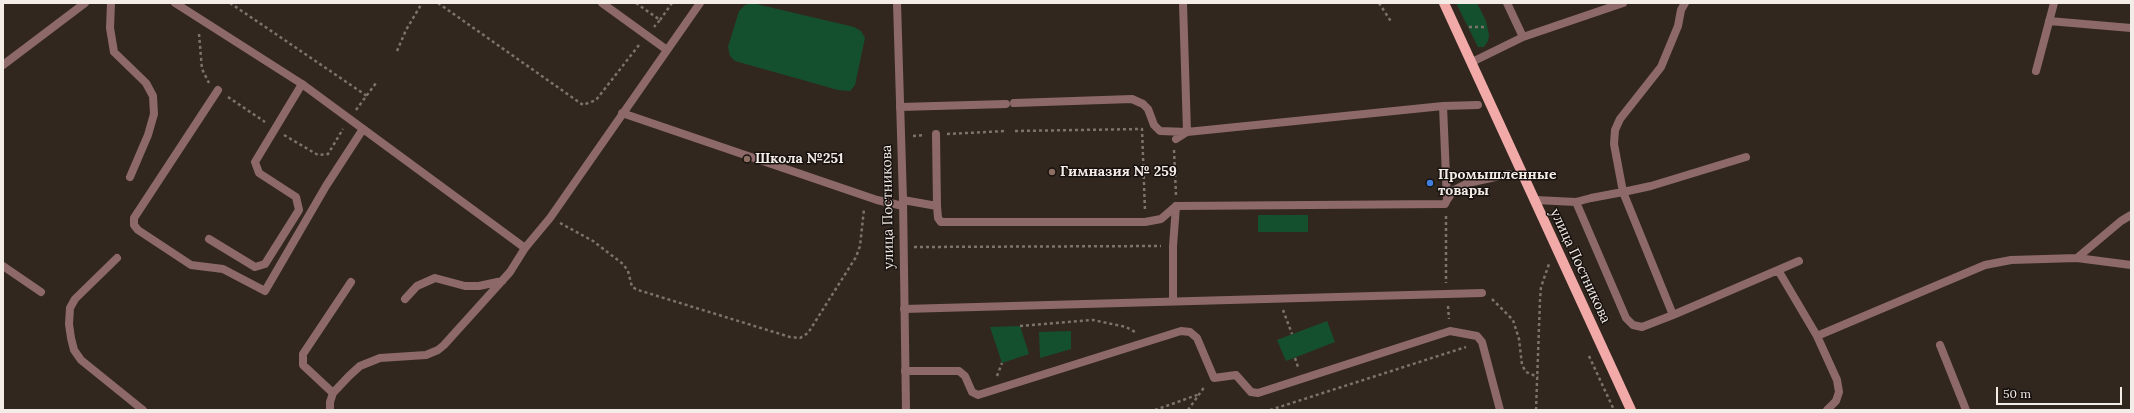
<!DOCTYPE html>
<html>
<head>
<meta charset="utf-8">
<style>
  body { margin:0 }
  #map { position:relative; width:2134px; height:413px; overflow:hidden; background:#32271f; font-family:Lora,serif }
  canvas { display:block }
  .frame { position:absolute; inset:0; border:4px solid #f4ece7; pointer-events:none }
  .scale { position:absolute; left:1996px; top:387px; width:126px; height:18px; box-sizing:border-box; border:2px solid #f4ece7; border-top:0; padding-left:5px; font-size:12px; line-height:14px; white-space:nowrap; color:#f4ece7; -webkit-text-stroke:3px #16110e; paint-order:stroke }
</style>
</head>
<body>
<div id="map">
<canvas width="2134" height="413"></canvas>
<div class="frame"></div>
<div class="scale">50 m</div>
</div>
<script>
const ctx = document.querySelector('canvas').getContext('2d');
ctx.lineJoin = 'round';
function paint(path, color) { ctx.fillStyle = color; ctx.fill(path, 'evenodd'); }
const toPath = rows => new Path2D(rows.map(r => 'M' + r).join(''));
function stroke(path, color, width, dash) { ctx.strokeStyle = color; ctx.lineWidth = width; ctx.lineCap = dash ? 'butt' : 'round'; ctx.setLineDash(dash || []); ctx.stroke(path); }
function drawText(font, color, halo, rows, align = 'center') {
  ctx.font = font + ' Lora,serif'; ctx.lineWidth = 3; ctx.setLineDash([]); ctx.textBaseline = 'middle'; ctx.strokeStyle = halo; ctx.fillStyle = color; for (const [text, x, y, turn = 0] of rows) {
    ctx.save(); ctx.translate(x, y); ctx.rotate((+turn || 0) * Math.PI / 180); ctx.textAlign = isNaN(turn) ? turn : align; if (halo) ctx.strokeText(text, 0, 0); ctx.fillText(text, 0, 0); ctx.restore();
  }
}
paint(toPath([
  [752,3,854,27,861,31,865,38,855,85,850,91,838,90,735,61,730,56,728,47,739,11,745,5],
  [1456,3,1477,3,1486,21,1489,35,1488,41,1484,47,1478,47],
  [1258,215,1308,215,1308,232,1258,232],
  [1327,321,1335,342,1286,361,1277,340],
  [1020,326,1029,354,1002,363,990,327],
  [1071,331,1071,349,1040,358,1039,332]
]), '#15502e');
stroke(toPath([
  [230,3,367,96],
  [438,3,583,105,596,100,639,45],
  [636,3,660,20,654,27],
  [1379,3,1392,23],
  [660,20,672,3],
  [1469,27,1485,27],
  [199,34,202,69,209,83],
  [397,51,406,30,422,3],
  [228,97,265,122],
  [356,110,376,83],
  [1015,131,1142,129,1145,211],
  [947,134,1006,131],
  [284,135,318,155,328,154,343,129],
  [913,136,924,135],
  [1174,150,1176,195],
  [1446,216,1446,283],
  [560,223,593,241,623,264,628,271,632,287,638,290,790,337,800,338,808,333,856,257,860,246,864,209],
  [914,247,1161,246],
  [1492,299,1513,320,1519,339,1522,365,1526,372,1538,377],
  [1448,306,1449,319],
  [1283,310,1292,334],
  [1020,326,1093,320,1126,327,1137,333],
  [1589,356,1614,410],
  [1295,358,1298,367],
  [997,376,1002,363],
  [1155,410,1200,394],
  [1188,410,1205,386],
  [1270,410,1466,347],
  [1536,410,1540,300,1541,287,1549,264]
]), '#7c736c', 2.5, [3, 3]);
stroke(toPath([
  [111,3,110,28,114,52,146,83,153,96,154,114,148,135,130,177],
  [1507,3,1523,37],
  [2049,21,2131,28],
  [1472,62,1523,37,1623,3],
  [2036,71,2054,3],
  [218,90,134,218,134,225,138,230,191,265,223,269,265,291,326,186,363,129],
  [1014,103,1132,99,1143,104,1148,109,1154,125,1160,131,1187,132,1443,106,1478,105],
  [900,107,1006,104],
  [936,134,937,206,938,218,941,222,1145,222,1161,219,1176,206,1173,246,1173,301],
  [1176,139,1187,132,1183,3],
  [903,200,937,206],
  [1447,200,1454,190,1468,183,1509,174],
  [1535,200,1576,202,1591,198,1623,192,1614,144,1615,130,1620,119,1661,67,1678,26,1681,10,1685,3],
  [1576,202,1626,318,1633,325,1642,327,1673,315,1799,261],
  [1176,206,1445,204,1447,200,1443,106],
  [209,239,255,267,265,264,299,210,296,197,259,173,255,162,302,84],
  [117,258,75,299,70,308,69,324,71,338,74,350,81,360,143,410],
  [2077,258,2121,221,2131,215],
  [3,266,41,292],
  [1778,270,1817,336],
  [405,299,417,286,435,278,465,286,479,286,502,281],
  [904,309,1482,293],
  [1673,315,1623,192,1651,186,1746,157],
  [1940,345,1966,410],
  [905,371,959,371,965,376,972,392,978,395,1181,331,1190,332,1197,338,1214,378,1236,375,1251,392,1258,393,1450,331,1477,336,1482,342,1500,410],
  [333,393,303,365,303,354,351,282],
  [330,410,330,402,333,393,349,376,360,366,380,358,426,355,438,350,444,345,510,272,525,248],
  [1827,410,1836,401,1839,392,1837,380,1817,336,1985,265,2011,260,2077,258,2131,265]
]), '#8d6a69', 8);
stroke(toPath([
  [175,3,302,84,525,248,550,218,700,3],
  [602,3,667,50],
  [897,3,903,200,906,410],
  [3,65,85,3],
  [622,113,877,200,903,206]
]), '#8d6a69', 8);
stroke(toPath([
  [1444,3,1631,410]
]), '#f2aaa8', 10);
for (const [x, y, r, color] of [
  [747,159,4,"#8d6e63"],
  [1052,172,4,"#8d6e63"],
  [1430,183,4,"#3f7fe0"]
]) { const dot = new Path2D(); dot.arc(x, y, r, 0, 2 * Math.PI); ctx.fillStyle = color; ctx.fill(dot); stroke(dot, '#16110e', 1.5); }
drawText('bold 14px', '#f4ece7', '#16110e', [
  ["Школа №251",755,159],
  ["Гимназия № 259",1060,172],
  ["Промышленные",1438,175],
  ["товары",1438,191]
], 'left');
drawText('14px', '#f4ece7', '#16110e', [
  ["улица Постникова",888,207,-91],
  ["улица Постникова",1580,266,65]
]);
</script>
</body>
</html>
